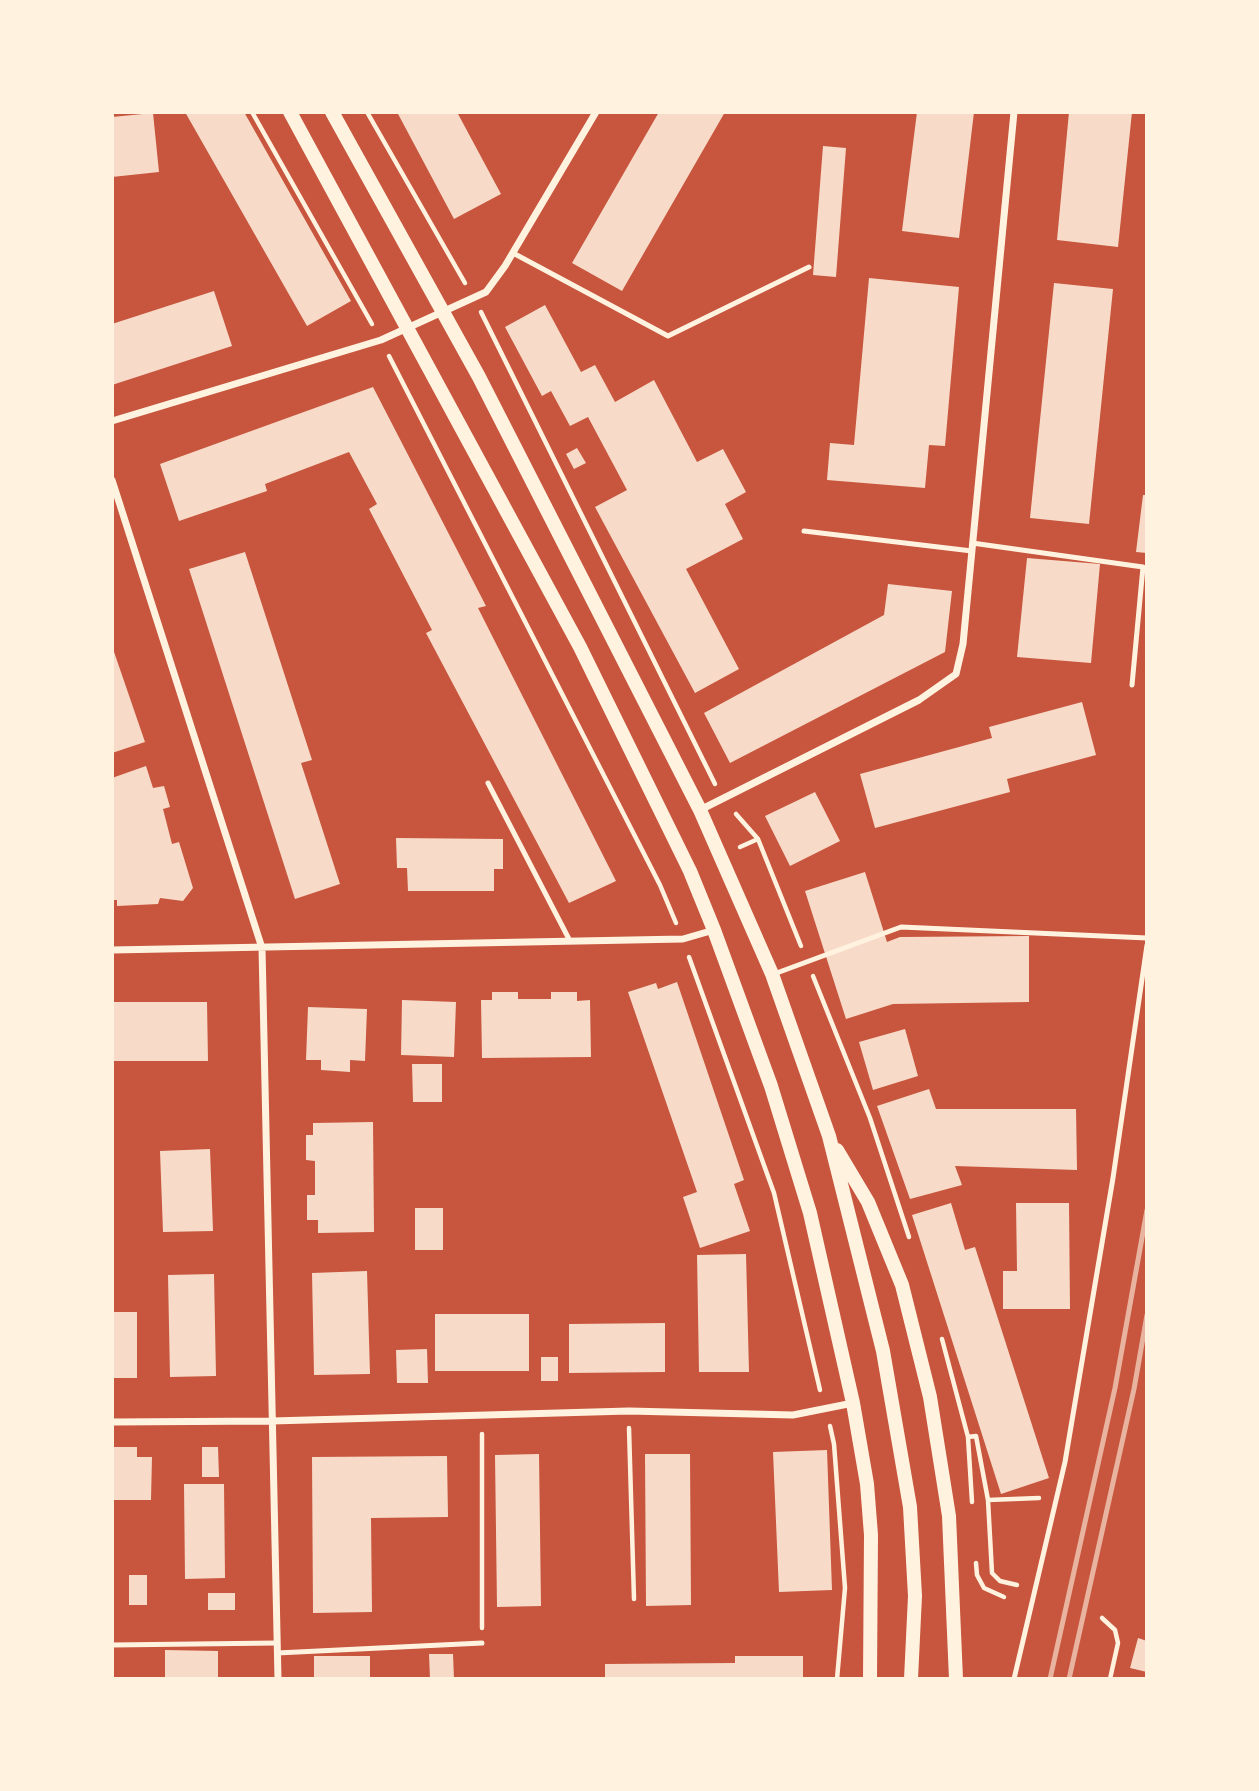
<!DOCTYPE html>
<html>
<head>
<meta charset="utf-8">
<style>
  body { margin:0 }
  #map { position:relative; width:1259px; height:1791px; overflow:hidden; background:#c8553d; font-family:Raleway,sans-serif }
  canvas { display:block }
  .frame { position:absolute; inset:0; border:114px solid #fff3e0; pointer-events:none }
</style>
</head>
<body>
<div id="map">
<canvas width="1259" height="1791"></canvas>
<div class="frame"></div>
</div>
<script>
const ctx = document.querySelector('canvas').getContext('2d');
ctx.lineJoin = 'round';
function paint(path, color) { ctx.fillStyle = color; ctx.fill(path, 'evenodd'); }
const toPath = rows => new Path2D(rows.map(r => 'M' + r).join(''));
function stroke(path, color, width, dash) { ctx.strokeStyle = color; ctx.lineWidth = width; ctx.lineCap = dash ? 'butt' : 'round'; ctx.setLineDash(dash || []); ctx.stroke(path); }
paint(toPath([
  [185,112,244,112,351,301,307,326],
  [397,112,457,112,501,194,454,219],
  [659,112,725,112,622,291,572,263],
  [917,112,974,112,959,238,902,231],
  [1069,112,1132,112,1118,247,1057,240],
  [153,113,159,172,112,177,112,117],
  [823,146,846,148,836,277,813,275],
  [869,278,959,287,945,446,929,445,925,488,827,480,830,443,854,445],
  [1054,283,1113,289,1089,524,1030,518],
  [214,291,232,346,112,385,112,324],
  [545,305,581,372,595,365,615,402,654,380,697,462,723,449,746,492,725,504,743,539,686,569,739,669,695,693,595,507,627,490,588,417,570,426,551,391,542,396,505,327],
  [373,387,486,606,478,608,616,881,569,903,426,633,432,630,369,509,377,504,349,452,265,484,267,491,179,521,160,464],
  [577,448,586,463,574,469,566,454],
  [1143,495,1147,495,1147,553,1136,552],
  [245,552,312,760,301,763,340,884,295,899,189,569],
  [1027,558,1100,564,1091,663,1017,657],
  [888,584,952,591,945,652,730,763,704,713,884,615],
  [112,646,145,742,112,753],
  [1082,702,1096,755,1007,779,1010,792,875,828,860,774,992,738,989,727],
  [146,766,153,788,164,786,170,807,163,809,172,844,179,842,193,888,183,901,160,898,158,904,117,906,117,900,112,900,112,778],
  [815,792,840,841,790,866,765,816],
  [396,838,503,839,503,869,494,869,494,891,408,891,407,868,397,868],
  [865,872,887,942,900,937,1029,936,1029,1002,893,1004,846,1019,805,891],
  [677,982,744,1180,734,1184,750,1231,700,1248,683,1197,697,1192,628,992,656,983,658,989],
  [492,992,518,992,518,999,551,999,551,992,577,992,577,1001,590,1000,591,1057,482,1058,481,1000,492,1000],
  [402,1000,456,1002,454,1057,401,1055],
  [112,1002,207,1002,208,1061,112,1061],
  [308,1007,367,1009,365,1061,350,1060,350,1072,321,1070,321,1060,306,1060],
  [905,1029,918,1076,873,1090,859,1042],
  [412,1064,442,1064,442,1102,413,1102],
  [929,1089,936,1109,1076,1109,1077,1170,955,1166,962,1185,910,1199,877,1106],
  [373,1122,374,1232,318,1233,318,1220,307,1220,307,1195,315,1195,315,1161,306,1160,306,1135,313,1135,313,1123],
  [210,1149,213,1231,163,1232,160,1151],
  [951,1203,965,1250,975,1247,1049,1478,1001,1494,912,1215],
  [1016,1203,1069,1203,1070,1309,1003,1309,1003,1271,1017,1271],
  [415,1208,443,1208,443,1250,415,1250],
  [746,1254,749,1372,699,1372,697,1255],
  [367,1271,370,1374,314,1375,312,1273],
  [214,1274,216,1376,170,1377,168,1275],
  [112,1312,137,1312,137,1378,112,1378],
  [435,1314,529,1314,529,1371,435,1371],
  [665,1323,665,1372,569,1373,569,1324],
  [427,1349,428,1383,397,1383,396,1350],
  [541,1357,558,1357,558,1381,541,1381],
  [112,1447,137,1447,137,1457,152,1457,151,1500,112,1500],
  [202,1447,218,1447,219,1477,202,1477],
  [827,1450,832,1590,779,1592,773,1452],
  [539,1454,541,1606,497,1607,495,1455],
  [645,1454,690,1454,691,1605,646,1606],
  [447,1456,448,1517,371,1518,372,1612,313,1613,312,1457],
  [184,1484,224,1484,225,1578,185,1579],
  [129,1575,147,1575,147,1605,129,1605],
  [208,1593,235,1593,235,1610,208,1610],
  [1138,1638,1147,1641,1147,1672,1130,1668],
  [165,1650,218,1651,218,1679,165,1679],
  [429,1654,453,1654,454,1679,430,1679],
  [314,1656,370,1656,370,1679,314,1679],
  [735,1656,803,1656,803,1679,605,1679,605,1664,735,1663]
]), '#f7dbc8');
stroke(toPath([
  [252,112,372,324],
  [367,112,465,283],
  [481,312,715,784],
  [389,356,660,885,676,923],
  [736,814,758,839,801,946],
  [740,847,758,839],
  [689,957,774,1193,820,1390],
  [813,976,870,1118,909,1237],
  [942,1339,968,1437,972,1502],
  [830,1426,834,1444,845,1588,837,1679],
  [629,1428,634,1599],
  [482,1434,482,1628],
  [968,1437,976,1436,988,1500,1039,1498],
  [988,1500,992,1573,1000,1581,1017,1585],
  [976,1563,977,1575,984,1588,1004,1597],
  [1102,1618,1115,1630,1118,1643,1110,1679]
]), '#fff3e0', 4.5);
stroke(toPath([
  [513,253,668,336,809,267],
  [804,531,972,551],
  [972,543,1143,567,1132,685],
  [488,783,570,941],
  [774,974,901,927,1147,938],
  [112,1645,277,1643],
  [277,1653,482,1643],
  [1014,1679,1065,1462,1113,1178,1147,945]
]), '#fff3e0', 5);
stroke(toPath([
  [112,421,381,340,486,292,505,266,596,112],
  [112,480,262,948,278,1679],
  [700,810,919,700,956,674,963,644,1014,112],
  [112,950,683,939,714,930],
  [112,1422,272,1421,629,1411,793,1415,853,1403]
]), '#fff3e0', 7);
stroke(toPath([
  [290,112,580,647,690,871,714,930,771,1086,810,1213,853,1403,867,1484,871,1535,870,1679],
  [332,112,479,377,700,810,772,974,829,1136,883,1351,910,1507,915,1596,911,1679],
  [837,1150,868,1202,902,1285,930,1397,949,1516,956,1679]
]), '#fff3e0', 14);
stroke(toPath([
  [1050,1679,1115,1388,1147,1210],
  [1069,1679,1134,1389,1147,1315]
]), '#e9b49f', 5);
</script>
</body>
</html>
